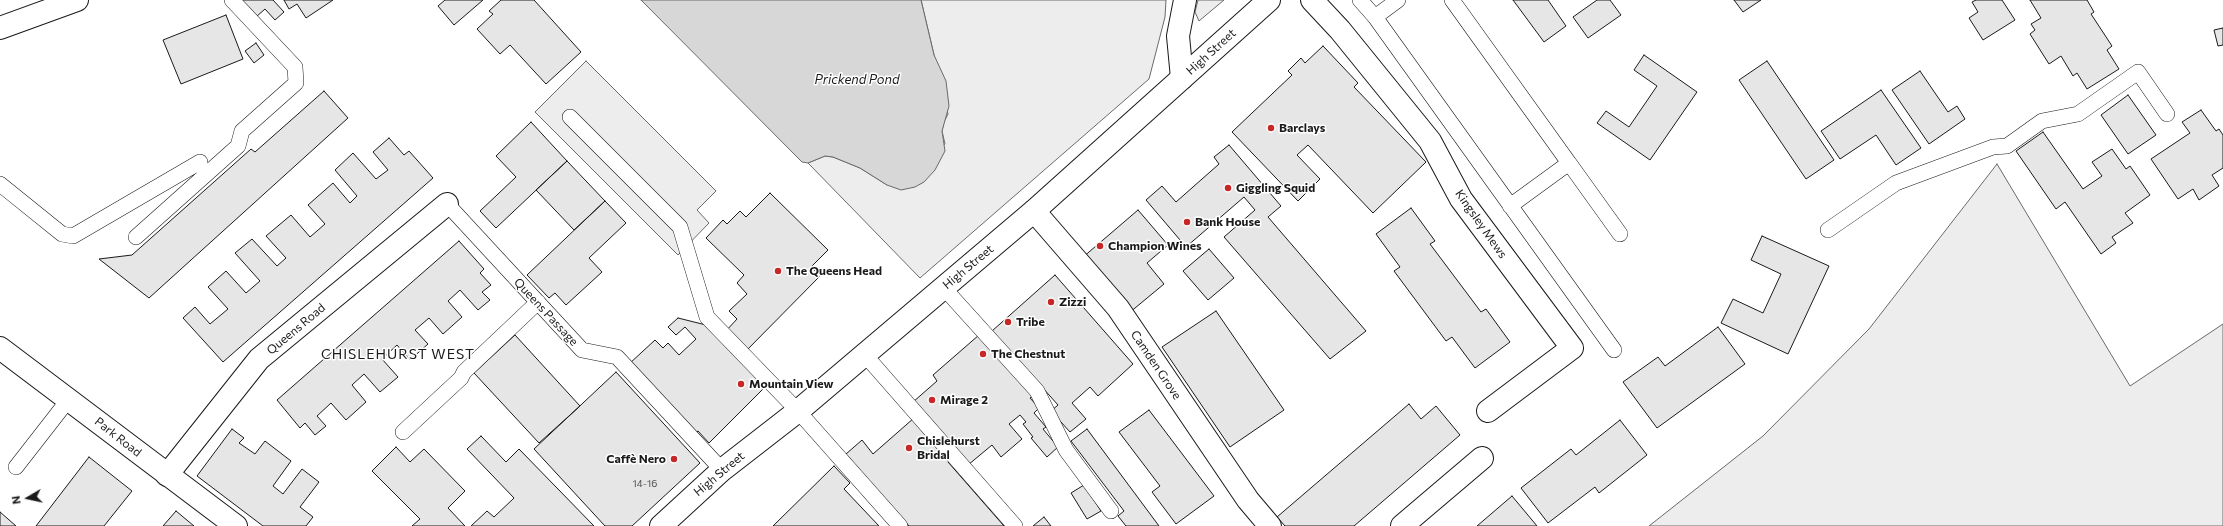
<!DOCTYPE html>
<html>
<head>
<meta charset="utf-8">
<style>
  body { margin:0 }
  #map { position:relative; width:2223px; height:526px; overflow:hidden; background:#fff; font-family:Commissioner,sans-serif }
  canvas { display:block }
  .north { position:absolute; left:8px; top:478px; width:40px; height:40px; -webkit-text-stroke:3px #fff; paint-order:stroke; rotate:261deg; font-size:11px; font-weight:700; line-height:16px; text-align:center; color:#1a1a1a }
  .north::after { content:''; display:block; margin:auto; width:14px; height:18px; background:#1a1a1a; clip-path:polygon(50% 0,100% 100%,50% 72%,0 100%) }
</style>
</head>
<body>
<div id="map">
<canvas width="2223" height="526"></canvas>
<div class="north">N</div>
</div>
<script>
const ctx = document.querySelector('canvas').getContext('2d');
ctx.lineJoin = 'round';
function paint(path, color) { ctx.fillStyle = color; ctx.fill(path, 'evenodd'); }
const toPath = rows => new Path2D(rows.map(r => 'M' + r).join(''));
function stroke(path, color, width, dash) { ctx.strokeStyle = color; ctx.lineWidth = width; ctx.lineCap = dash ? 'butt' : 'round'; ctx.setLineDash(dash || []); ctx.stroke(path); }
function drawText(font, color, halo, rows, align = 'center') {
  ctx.font = font + ' Commissioner,sans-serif'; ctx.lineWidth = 3; ctx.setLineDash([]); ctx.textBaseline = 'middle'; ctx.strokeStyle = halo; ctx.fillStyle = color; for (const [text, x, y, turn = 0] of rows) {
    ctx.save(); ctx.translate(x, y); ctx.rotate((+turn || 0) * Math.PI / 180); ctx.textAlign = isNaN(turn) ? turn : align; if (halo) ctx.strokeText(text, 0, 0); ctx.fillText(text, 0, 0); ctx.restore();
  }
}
const built = toPath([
  [921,0,1166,0,1165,17,1149,79,920,278,808,163,825,156,833,157,860,168,887,185,945,144,942,131,944,122,948,114,921,0],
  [1198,0,1224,0,1199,21,1195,12,1198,0],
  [586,61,716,191,697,210,709,223,678,255,535,112,586,61],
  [1997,164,2130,386,2223,324,2223,526,1649,526,1763,436,1869,329,1997,164]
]);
paint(built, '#ededed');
stroke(built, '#6a6a6a', 1);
const water = toPath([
  [641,0,921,0,934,55,946,81,949,106,942,131,945,151,935,170,924,182,915,187,901,190,887,185,860,168,833,157,825,156,808,163,802,162,641,0]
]);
paint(water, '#d7d7d7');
stroke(water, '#6a6a6a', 1);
const building = toPath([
  [241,0,273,0,284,12,275,20,265,9,256,17,241,0],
  [284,0,333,0,306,18,297,4,289,9,284,0],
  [445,0,483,0,454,25,438,6,445,0],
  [501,0,534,0,581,52,546,84,510,45,500,54,477,29,493,14,489,11,501,0],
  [1513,0,1548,0,1566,26,1544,42,1513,0],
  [1597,0,1610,0,1621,15,1588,38,1573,17,1597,0],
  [1734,0,1761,0,1743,12,1734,0],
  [1976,0,2002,0,2015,20,1983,40,1969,18,1978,12,1972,2,1976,0],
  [2030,0,2087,0,2094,12,2091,14,2112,46,2107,50,2119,69,2087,89,2077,73,2073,76,2061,56,2049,64,2030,34,2035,30,2031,24,2041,18,2030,0],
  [226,15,243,59,181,84,163,40,226,15],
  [2223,28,2223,45,2218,46,2214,30,2223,28],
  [256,43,264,55,254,63,245,51,256,43],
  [1323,46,1358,83,1354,87,1426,162,1373,213,1308,145,1297,155,1320,179,1298,201,1232,132,1292,75,1288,71,1301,58,1305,63,1323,46],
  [1644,55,1697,92,1650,160,1597,123,1606,111,1629,127,1657,86,1634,70,1644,55],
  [1767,61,1834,160,1806,179,1739,80,1767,61],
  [1920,71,1948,112,1957,106,1965,119,1929,144,1892,90,1920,71],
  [1881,90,1921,148,1896,165,1876,135,1840,159,1821,131,1881,90],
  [324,91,348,118,149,298,99,259,132,255,251,149,255,152,324,91],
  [2128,95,2156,135,2128,154,2101,115,2128,95],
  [2201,110,2216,131,2219,129,2223,135,2223,168,2212,175,2219,186,2199,200,2193,189,2178,199,2151,159,2190,133,2182,122,2201,110],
  [531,122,567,161,496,228,480,211,516,177,496,156,531,122],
  [2043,132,2083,189,2102,176,2092,162,2112,149,2126,169,2130,166,2150,195,2125,213,2133,223,2112,237,2116,243,2101,254,2065,202,2056,209,2016,151,2043,132],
  [389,138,404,155,409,151,433,178,223,362,183,318,195,307,210,324,228,309,208,287,226,271,246,293,260,281,235,253,252,239,277,266,286,258,266,236,291,215,310,237,325,224,308,205,333,183,350,203,357,196,335,170,353,153,376,179,388,170,373,152,389,138],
  [1229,145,1281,206,1268,217,1366,331,1330,359,1224,237,1255,210,1244,197,1186,247,1146,200,1162,186,1176,202,1219,164,1214,157,1229,145],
  [567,161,605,201,574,230,536,190,567,161],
  [770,193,828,250,811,267,820,276,745,352,725,332,737,319,729,311,747,294,737,283,744,275,706,238,723,220,727,224,740,211,746,217,770,193],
  [605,201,626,223,589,258,602,272,566,305,555,293,549,298,527,275,605,201],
  [1411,208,1435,241,1430,244,1481,312,1486,309,1510,342,1475,368,1452,337,1446,341,1394,271,1400,267,1376,234,1411,208],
  [1138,210,1168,245,1147,263,1164,284,1129,313,1082,258,1138,210],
  [1762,236,1829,266,1788,354,1721,323,1733,299,1763,313,1781,274,1751,260,1762,236],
  [459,241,484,269,480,273,491,285,482,292,490,300,478,310,460,290,448,301,462,317,443,334,429,318,415,330,428,344,410,360,397,345,382,359,398,377,380,392,364,374,352,385,366,402,346,420,331,403,317,416,326,426,315,435,305,423,300,428,277,400,459,241],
  [1209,249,1234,278,1208,300,1183,271,1209,249],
  [1055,275,1133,364,1098,396,1090,387,1072,403,1086,419,1070,432,1051,411,1058,405,992,331,1055,275],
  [1216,311,1284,410,1230,447,1162,347,1216,311],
  [678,318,710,326,767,385,709,443,698,431,694,434,629,364,655,340,663,348,668,343,679,355,696,339,685,327,676,335,668,327,678,318],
  [1718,327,1745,364,1657,428,1623,382,1658,357,1665,366,1718,327],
  [515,335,580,406,539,443,474,373,515,335],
  [979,335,1033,396,1030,398,1039,408,1034,413,1046,427,1043,429,1058,447,1047,457,1031,438,1033,437,1023,424,1026,422,1020,415,1009,424,1022,439,1001,457,992,445,968,465,913,402,937,381,933,375,979,335],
  [616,372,700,463,632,526,605,526,534,449,616,372],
  [1409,404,1421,419,1436,406,1460,435,1354,526,1285,526,1277,517,1409,404],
  [1149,410,1214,496,1176,524,1152,492,1160,486,1119,432,1149,410],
  [914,418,951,460,948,462,1004,526,909,526,846,454,862,440,873,454,914,418],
  [1620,420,1647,455,1599,493,1595,487,1548,523,1521,488,1571,449,1576,455,1620,420],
  [232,429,244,438,239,443,255,454,265,441,291,461,273,486,283,494,302,469,319,482,300,507,313,517,306,526,263,526,197,476,232,429],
  [1087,429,1159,526,1126,526,1118,516,1124,511,1071,441,1087,429],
  [481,436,506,462,519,449,594,526,471,526,487,511,494,517,514,498,467,449,481,436],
  [396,447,410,462,424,449,465,491,448,508,465,526,412,526,420,519,372,471,396,447],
  [89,457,132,491,104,526,36,526,89,457],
  [834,466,850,483,844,489,879,526,773,526,834,466],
  [1084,485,1101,511,1087,519,1071,493,1084,485],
  [1512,496,1537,526,1477,526,1512,496],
  [176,511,194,526,163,526,176,511],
  [0,512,16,526,0,526,0,512],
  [1044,517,1051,526,1033,526,1044,517]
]);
paint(building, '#e6e6e6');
stroke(building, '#1a1a1a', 1);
const lane = toPath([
  [1360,0,1375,17,1614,350],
  [1452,0,1569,163,1510,206],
  [1375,17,1398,0],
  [570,117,680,227,707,317,798,411,900,526],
  [1569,163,1620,234],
  [0,184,62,234,73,236,200,162],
  [447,204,582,350,617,357,722,470],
  [1828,230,1896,183,1993,147,2007,146,2042,121,2078,114,2138,72,2167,114],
  [136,237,238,146,242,131,296,83,295,67,232,0],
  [943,287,1037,391,1066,450,1111,511],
  [865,355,1015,526],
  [403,432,461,378,464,372,538,302],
  [16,467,69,399]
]);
const street = toPath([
  [1312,0,1340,30,1430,141,1461,199,1572,348,1488,411],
  [1034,211,1118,308,1248,500,1270,526],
  [167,475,259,359,447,204],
  [1402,526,1482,458]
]);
const secondary = toPath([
  [0,28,77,0],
  [1182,78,1178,36,1185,0],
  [0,348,236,526]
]);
const primary = toPath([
  [661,526,722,470,798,411,1034,211,1269,0]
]);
stroke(lane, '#1a1a1a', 16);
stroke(street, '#1a1a1a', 24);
stroke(secondary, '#1a1a1a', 24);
stroke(primary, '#1a1a1a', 24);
stroke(lane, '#fff', 15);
stroke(street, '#fff', 22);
stroke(secondary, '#fff', 22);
stroke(primary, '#fff', 22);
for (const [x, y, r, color] of [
  [1271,128,4,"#c62828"],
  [1228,188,4,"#c62828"],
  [1187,222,4,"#c62828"],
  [1100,246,4,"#c62828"],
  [778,271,4,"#c62828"],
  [1051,302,4,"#c62828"],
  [1008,322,4,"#c62828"],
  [983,354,4,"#c62828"],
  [741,384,4,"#c62828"],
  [932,400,4,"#c62828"],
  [909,448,4,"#c62828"],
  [674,459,4,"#c62828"]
]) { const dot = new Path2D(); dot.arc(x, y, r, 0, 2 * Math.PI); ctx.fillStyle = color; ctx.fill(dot); stroke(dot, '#fff', 1.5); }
drawText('10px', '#4d4d4d', null, [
  ["14-16",645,484]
]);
drawText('12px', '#1a1a1a', '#fff', [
  ["High Street",1211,52,-42],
  ["Kingsley Mews",1481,224,55],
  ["High Street",968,267,-40],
  ["Queens Passage",546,312,47],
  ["Queens Road",296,329,-40],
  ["Camden Grove",1156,365,56],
  ["Park Road",118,437,38],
  ["High Street",719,474,-40]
]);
drawText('bold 12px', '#1a1a1a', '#fff', [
  ["Barclays",1279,128],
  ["Giggling Squid",1236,188],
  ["Bank House",1195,222],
  ["Champion Wines",1108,246],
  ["The Queens Head",786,271],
  ["Zizzi",1059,302],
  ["Tribe",1016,322],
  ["The Chestnut",991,354],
  ["Mountain View",749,384],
  ["Mirage 2",940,400],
  ["Chislehurst",917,441],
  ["Bridal",917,455],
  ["Caffè Nero",666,459,"right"]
], 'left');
drawText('italic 13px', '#1a1a1a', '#fff', [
  ["Prickend Pond",857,80]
]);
ctx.letterSpacing = '1px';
drawText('14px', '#1a1a1a', '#fff', [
  ["CHISLEHURST WEST",398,354]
]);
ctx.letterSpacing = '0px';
</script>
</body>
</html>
